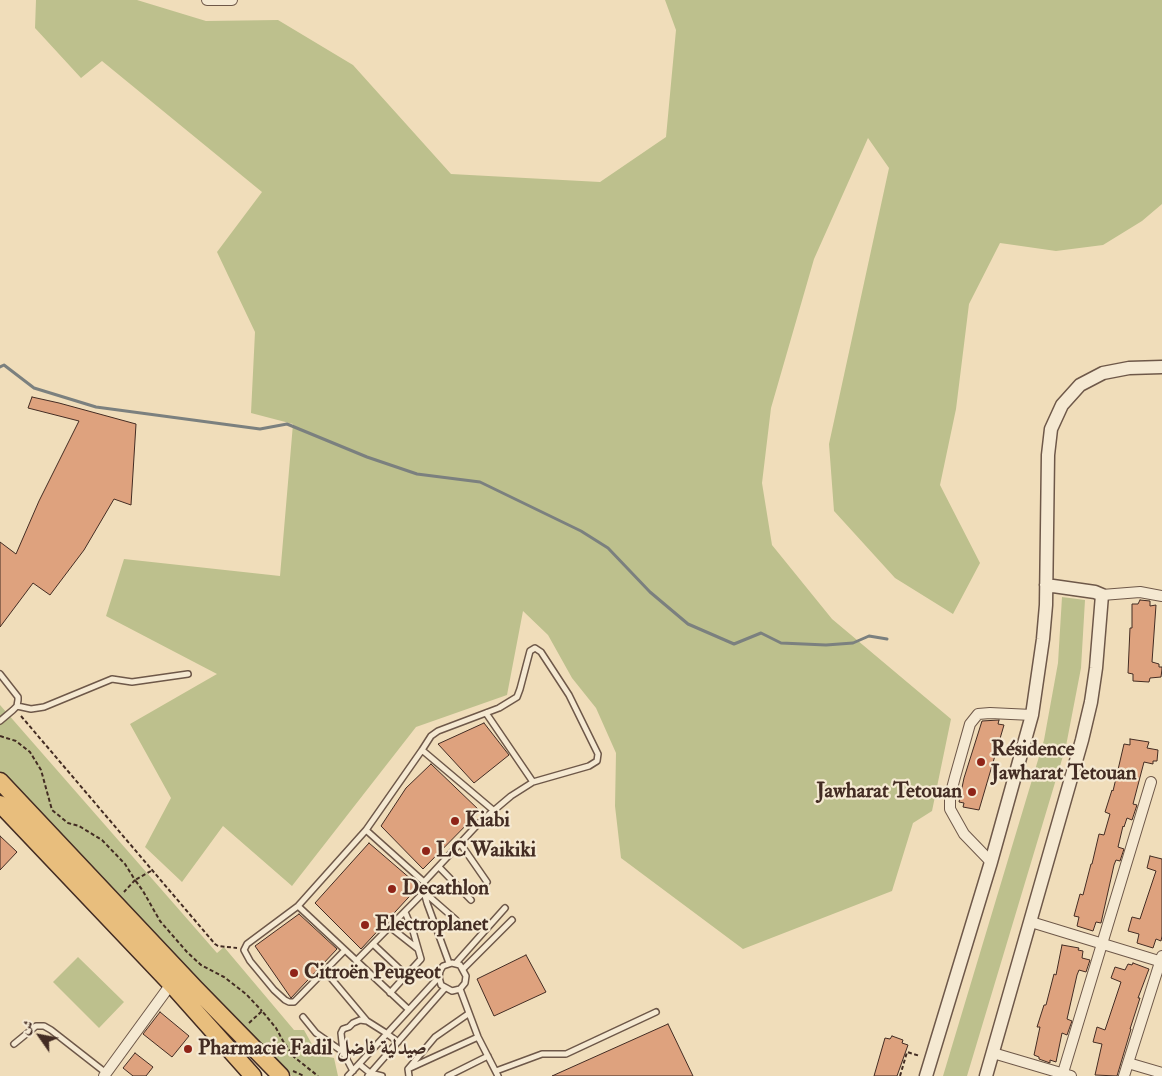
<!DOCTYPE html>
<html>
<head>
<meta charset="utf-8">
<style>
  body { margin:0 }
  #map { position:relative; width:1162px; height:1076px; overflow:hidden; background:#f0ddba; font-family:"IM FELL Double Pica",Amiri,serif }
  canvas { display:block }
  .north { position:absolute; left:15px; top:1011px; width:50px; height:50px; -webkit-text-stroke:4px #f5e9d2; paint-order:stroke; rotate:303deg; font-size:14px; font-weight:700; line-height:20px; text-align:center; color:#432c23 }
  .north::after { content:''; display:block; margin:auto; width:18px; height:22px; background:#432c23; clip-path:polygon(50% 0,100% 100%,50% 72%,0 100%) }
</style>
</head>
<body>
<div id="map">
<canvas width="1162" height="1076"></canvas>
<div class="north">ش</div>
</div>
<script>
const ctx = document.querySelector('canvas').getContext('2d');
ctx.lineJoin = 'round';
function paint(path, color) { ctx.fillStyle = color; ctx.fill(path, 'evenodd'); }
const toPath = rows => new Path2D(rows.map(r => 'M' + r).join(''));
function stroke(path, color, width, dash) { ctx.strokeStyle = color; ctx.lineWidth = width; ctx.lineCap = dash ? 'butt' : 'round'; ctx.setLineDash(dash || []); ctx.stroke(path); }
function drawText(font, color, halo, rows, align = 'center') {
  ctx.font = font + ' "IM FELL Double Pica",Amiri,serif'; ctx.lineWidth = 4.5; ctx.setLineDash([]); ctx.textBaseline = 'middle'; ctx.strokeStyle = halo; ctx.fillStyle = color; for (const [text, x, y, turn = 0] of rows) {
    ctx.save(); ctx.translate(x, y); ctx.rotate((+turn || 0) * Math.PI / 180); ctx.textAlign = isNaN(turn) ? turn : align; if (halo) ctx.strokeText(text, 0, 0); ctx.fillText(text, 0, 0); ctx.restore();
  }
}
paint(toPath([
  [36,0,137,0,206,21,278,20,353,65,451,174,600,182,666,137,676,30,665,0,1162,0,1162,204,1142,221,1103,245,1056,251,1000,243,969,304,956,409,940,485,980,563,953,614,895,578,834,511,829,444,889,168,868,138,814,259,771,408,762,483,772,545,832,619,951,719,932,811,913,823,892,891,743,949,621,858,615,806,616,753,596,708,572,678,548,635,523,611,507,695,416,727,292,886,223,826,182,882,145,847,171,798,130,724,217,674,106,616,124,559,280,576,293,424,251,413,255,332,217,252,262,192,102,61,81,78,35,28],
  [1062,597,1085,600,1081,668,1066,746,967,1076,943,1076,1044,740,1058,663],
  [0,705,217,953,224,947,294,1030,304,1030,318,1055,334,1058,338,1076,292,1076,177,961,0,771],
  [78,957,124,1002,99,1028,53,982]
]), '#bdc08d');
stroke(toPath([
  [0,367,4,365,34,388,96,407,260,429,287,424,367,457,417,474,480,482,581,531,608,548,650,592,688,624,734,644,761,633,781,643,826,645,853,643,869,636,887,639]
]), '#7b807f', 3);
const building = toPath([
  [32,397,59,403,136,424,131,505,114,499,84,550,50,595,33,583,0,627,0,542,16,554,39,501,79,421,28,408,32,397],
  [1140,600,1150,601,1150,606,1156,605,1152,662,1159,664,1159,667,1162,667,1162,669,1161,677,1150,678,1149,682,1133,681,1133,674,1128,673,1130,628,1132,628,1132,604,1138,604,1140,600],
  [999,720,998,724,1004,725,979,810,963,807,964,803,959,802,964,778,982,721,999,720],
  [484,723,509,755,474,783,438,744,484,723],
  [1130,739,1149,742,1147,748,1158,750,1157,761,1153,761,1153,764,1144,762,1133,804,1137,805,1132,820,1127,818,1124,827,1123,826,1118,847,1124,849,1120,861,1116,860,1114,865,1101,923,1096,922,1093,931,1077,926,1079,917,1074,916,1080,894,1083,895,1091,864,1092,864,1099,834,1104,835,1110,814,1105,812,1112,790,1113,791,1124,744,1130,745,1130,739],
  [431,764,480,811,423,869,381,826,406,788,431,764],
  [0,836,17,852,0,870,0,836],
  [369,843,419,886,361,949,315,903,369,843],
  [1150,856,1162,859,1162,936,1161,941,1156,939,1153,948,1137,943,1139,934,1128,931,1132,917,1140,919,1156,871,1147,868,1150,856],
  [299,914,337,949,291,998,255,946,299,914],
  [1062,945,1079,948,1078,950,1083,951,1082,958,1090,960,1086,972,1079,970,1077,975,1067,1019,1072,1021,1067,1035,1062,1033,1056,1062,1050,1060,1050,1063,1039,1059,1039,1057,1034,1055,1040,1027,1037,1027,1044,1005,1046,1005,1054,974,1056,975,1062,945],
  [526,955,546,992,494,1016,477,979,526,955],
  [1133,963,1149,969,1138,998,1140,998,1130,1029,1131,1029,1117,1076,1095,1075,1102,1044,1093,1042,1097,1027,1105,1030,1121,982,1111,978,1115,967,1125,970,1128,964,1132,965,1133,963],
  [160,1012,189,1036,172,1057,143,1034,160,1012],
  [668,1024,693,1076,552,1076,668,1024],
  [892,1036,903,1040,902,1043,908,1045,897,1076,874,1076,885,1038,890,1039,892,1036],
  [135,1053,153,1067,146,1076,133,1076,123,1068,135,1053]
]);
paint(building, '#dea27e');
stroke(building, '#432c23', 1);
const service = toPath([
  [0,674,18,697,18,700,17,706,13,710,0,721],
  [17,706,31,709,44,707,112,679,132,682,188,674],
  [486,713,533,782],
  [366,830,424,882,424,892,427,903,449,963],
  [460,843,487,882],
  [439,867,471,900],
  [424,882,479,823,511,796,533,782,589,766,597,761,598,754,569,695,541,652,535,648,530,651,520,689,517,697,499,708,438,731,431,736,422,750,493,810],
  [298,906,408,1009],
  [390,927,418,949],
  [373,944,407,976],
  [345,950,294,1002,289,1002,285,1000,274,990,250,961,244,950,247,944,298,906,366,830,422,750],
  [356,961,424,892,456,920],
  [456,963,505,908],
  [464,968,512,920],
  [325,971,367,1021,386,1033,398,1042],
  [460,989,478,1037,498,1076],
  [390,993,421,959,413,931,405,912],
  [303,1017,316,1033,343,1052],
  [14,1044,36,1026,44,1026,51,1030,106,1073],
  [359,1064,370,1073,382,1076],
  [410,1068,478,1037],
  [353,1071,343,1052,341,1033,343,1029,349,1027,353,1023,360,1020,367,1021],
  [496,1071,542,1054,566,1054,656,1012],
  [348,1076,439,977,440,971,443,966,452,963,460,965,466,976,465,983,460,989,452,991,441,985,439,977],
  [368,1076,445,988],
  [409,1076,408,1069,435,1037,468,1014],
  [448,1076,488,1056]
]);
const minor = toPath([
  [207,0,232,0],
  [1102,595,1140,592,1162,596],
  [991,862,964,834,950,809,950,796,955,777,970,724,978,714,990,713,1032,715],
  [1031,922,1162,962],
  [1162,956,1128,1063,1162,1073],
  [993,1053,1071,1076],
  [104,1076,171,984],
  [1062,1076,1151,782],
  [1124,1076,1128,1063]
]);
const tertiary = toPath([
  [926,1076,991,862,1032,715,1043,639,1046,605,1048,455,1051,429,1062,405,1080,385,1103,373,1129,368,1162,367],
  [986,1076,1082,740,1091,702,1096,668,1102,595,1095,592,1046,585]
]);
const trunk = toPath([
  [0,781,195,988,281,1076],
  [0,804,171,984,253,1076]
]);
stroke(service, '#6e5849', 8);
stroke(minor, '#6e5849', 12);
stroke(tertiary, '#6e5849', 15);
stroke(trunk, '#432c23', 19);
stroke(toPath([
  [21,716,215,944,218,946,237,948],
  [0,736,16,741,30,752,41,770,52,810,68,823,79,826,102,840,125,864,135,880,124,892],
  [151,871,135,880,143,891,160,921,187,952,201,965,224,977,246,994,262,1011],
  [249,1023,262,1011,276,1028,283,1041,294,1057,318,1076],
  [293,1071,304,1076],
  [900,1076,907,1052,920,1056]
]), '#432c23', 2, [4, 2.5]);
stroke(service, '#f5e9d2', 5);
stroke(minor, '#f5e9d2', 10);
stroke(tertiary, '#f5e9d2', 12);
stroke(trunk, '#e8be7d', 16);
for (const [x, y, r, color] of [
  [981,762,5,"#8f2418"],
  [972,792,5,"#8f2418"],
  [455,821,5,"#8f2418"],
  [426,851,5,"#8f2418"],
  [392,889,5,"#8f2418"],
  [365,925,5,"#8f2418"],
  [294,973,5,"#8f2418"],
  [188,1049,5,"#8f2418"]
]) { const dot = new Path2D(); dot.arc(x, y, r, 0, 2 * Math.PI); ctx.fillStyle = color; ctx.fill(dot); stroke(dot, '#f5e9d2', 2); }
drawText('bold 21px', '#432c23', '#f5e9d2', [
  ["Résidence",991,750],
  ["Jawharat Tetouan",991,774],
  ["Jawharat Tetouan",962,792,"right"],
  ["Kiabi",465,821],
  ["LC Waikiki",436,851],
  ["Decathlon",402,889],
  ["Electroplanet",375,925],
  ["Citroën Peugeot",304,973],
  ["Pharmacie Fadil صيدلية فاضل",198,1049]
], 'left');
</script>
</body>
</html>
